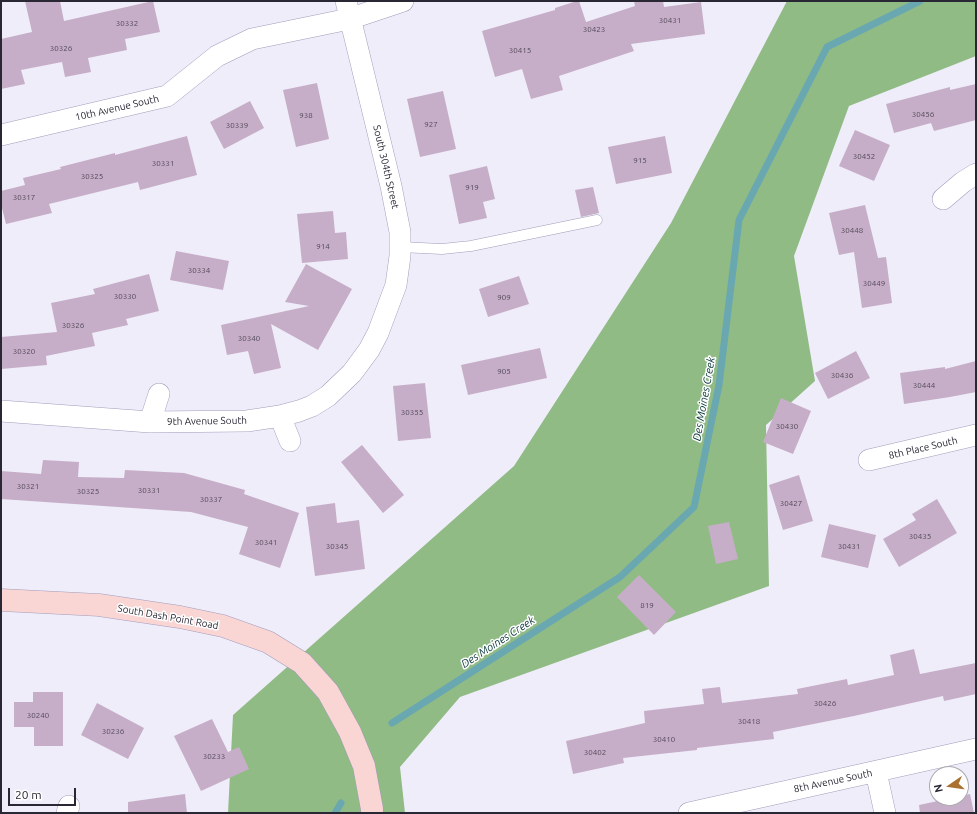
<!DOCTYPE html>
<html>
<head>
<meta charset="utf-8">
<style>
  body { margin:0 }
  #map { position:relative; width:977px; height:814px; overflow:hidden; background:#efedfa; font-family:Ubuntu,sans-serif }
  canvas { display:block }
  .frame { position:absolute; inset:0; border:2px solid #2a2734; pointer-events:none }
  .north { position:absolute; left:929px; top:766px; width:40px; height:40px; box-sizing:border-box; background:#fff; border:1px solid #aaa9ae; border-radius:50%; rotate:257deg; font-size:11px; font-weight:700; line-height:16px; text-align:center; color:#2a2734 }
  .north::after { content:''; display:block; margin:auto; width:14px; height:18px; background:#aa7030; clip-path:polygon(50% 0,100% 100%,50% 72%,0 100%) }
  .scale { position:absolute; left:8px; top:788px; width:68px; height:18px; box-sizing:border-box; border:2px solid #2a2734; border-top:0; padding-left:5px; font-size:12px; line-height:14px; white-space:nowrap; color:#2a2734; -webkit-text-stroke:3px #fff; paint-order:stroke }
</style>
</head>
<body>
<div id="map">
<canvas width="977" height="814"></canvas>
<div class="frame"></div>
<div class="north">N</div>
<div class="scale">20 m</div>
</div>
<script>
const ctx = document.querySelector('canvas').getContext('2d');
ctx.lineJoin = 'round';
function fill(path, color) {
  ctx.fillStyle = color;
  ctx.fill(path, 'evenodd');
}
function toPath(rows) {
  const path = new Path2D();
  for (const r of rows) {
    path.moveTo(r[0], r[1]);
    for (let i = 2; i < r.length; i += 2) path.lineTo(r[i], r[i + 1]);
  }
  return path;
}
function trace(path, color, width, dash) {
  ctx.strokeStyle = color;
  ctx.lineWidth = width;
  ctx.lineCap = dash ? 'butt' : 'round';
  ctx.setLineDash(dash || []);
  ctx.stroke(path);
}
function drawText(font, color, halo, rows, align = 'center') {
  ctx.font = font + ' Ubuntu,sans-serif';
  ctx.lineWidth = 3;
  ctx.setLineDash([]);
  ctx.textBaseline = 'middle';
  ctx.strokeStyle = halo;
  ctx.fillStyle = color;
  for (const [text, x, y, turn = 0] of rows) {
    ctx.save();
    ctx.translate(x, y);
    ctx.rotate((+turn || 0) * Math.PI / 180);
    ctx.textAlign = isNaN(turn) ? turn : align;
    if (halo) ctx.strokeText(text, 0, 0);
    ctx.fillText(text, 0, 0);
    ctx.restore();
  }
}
fill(toPath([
  [787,1,976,1,976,56,849,106,794,256,815,381,766,425,769,586,460,697,400,767,405,813,228,813,233,715,514,466,671,223]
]), '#91bb85');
trace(toPath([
  [392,723,620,577,694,507,719,385,739,220,827,47,920,1],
  [335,813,341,803]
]), '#6aa8b1', 7);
fill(toPath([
  [25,1,60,1,64,21,153,1,160,32,125,39,127,50,88,58,91,72,65,77,62,62,21,70,25,84,1,89,1,39,32,32],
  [577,1,579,1,586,22,635,6,634,1,663,1,664,7,701,2,705,34,631,44,634,51,559,76,563,90,531,99,522,69,495,77,482,31,555,10,555,8],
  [317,83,329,139,296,147,283,90],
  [976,84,976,120,934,131,931,123,894,133,886,104,950,87,950,90],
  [443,91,456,149,420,157,407,99],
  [250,101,264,128,224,149,210,122],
  [855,130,890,145,874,181,839,166],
  [187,136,197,175,140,190,138,182,49,204,52,213,6,224,1,204,1,191,25,185,23,178,61,169,60,167,115,153,115,155],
  [665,136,672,173,616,184,608,147],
  [487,166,495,199,483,202,487,218,459,224,449,175],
  [593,187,599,213,581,217,575,190],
  [865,205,878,258,886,257,892,303,862,308,854,252,839,255,829,213],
  [333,211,335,233,346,232,348,259,302,263,297,214],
  [176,251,229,261,223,290,170,280],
  [306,264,352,289,318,350,271,324,281,368,254,374,248,351,227,355,221,325,309,306,285,302],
  [149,274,159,311,126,319,128,325,92,333,95,346,46,356,47,365,1,369,1,337,57,332,51,303,95,294,93,289],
  [519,276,529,304,488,317,479,289],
  [540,348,547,378,468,395,461,365],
  [856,351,870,378,828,399,815,373],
  [976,361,976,392,950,397,904,404,900,373,945,367,945,369],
  [425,383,431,438,398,441,393,386],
  [781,398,811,411,793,454,763,442],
  [362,445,404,495,383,513,341,462],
  [43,460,79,462,78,477,124,478,125,470,184,473,245,490,244,494,299,513,280,568,239,554,248,527,191,512,1,499,1,471,41,474],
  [799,475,813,521,783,530,769,485],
  [937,499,957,533,899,567,883,539,916,520,912,514],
  [335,503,337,523,359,520,365,569,315,576,306,507],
  [729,522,738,559,716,564,708,526],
  [829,524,876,535,868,568,821,557],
  [639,575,676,612,654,635,617,597],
  [914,649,920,674,976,663,976,694,944,701,943,696,854,716,773,732,774,739,697,748,697,750,623,758,624,763,573,774,566,741,645,723,644,711,704,704,702,689,720,687,722,703,798,694,797,689,847,679,848,685,894,675,890,655],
  [33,692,63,692,63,746,34,746,34,727,14,727,14,702,33,702],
  [97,703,144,728,128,759,81,735],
  [212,719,228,752,239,747,249,769,201,791,174,736],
  [185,794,187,813,128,813,128,802],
  [970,794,974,813,920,813,919,805,952,798,961,798,961,796]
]), '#c7aec8');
const lane = toPath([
  [400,247,442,249,471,246,597,220]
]);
const street = toPath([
  [1,135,167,96,217,56,252,39,349,19,403,1],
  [943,199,963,182,976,174],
  [1,411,150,422,247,421,280,416,299,411,312,406,328,396,352,373,369,350,378,333,396,285,400,256,400,232,391,186,346,1],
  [280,416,290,441],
  [150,422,159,394],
  [869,460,976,435],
  [876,772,885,813],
  [67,813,69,806],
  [689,813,976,749]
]);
const secondary = toPath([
  [1,600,99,605,180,617,223,626,268,642,302,663,328,692,350,732,364,766,372,809,372,813]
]);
trace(lane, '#a29cbb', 11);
trace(street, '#a29cbb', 22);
trace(secondary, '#a29cbb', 23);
trace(lane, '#fff', 10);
trace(street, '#fff', 21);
trace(secondary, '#f9d6d4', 22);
drawText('8px', '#514959', null, [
  ["30431",670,20],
  ["30332",127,23],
  ["30423",594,29],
  ["30326",61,48],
  ["30415",520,50],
  ["30456",923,114],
  ["938",306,115],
  ["927",431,124],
  ["30339",237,125],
  ["30452",864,156],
  ["915",640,160],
  ["30331",163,163],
  ["30325",92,176],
  ["919",472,187],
  ["30317",24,197],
  ["30448",852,230],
  ["914",323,246],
  ["30334",199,270],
  ["30449",874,283],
  ["30330",125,296],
  ["909",504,297],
  ["30326",73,325],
  ["30340",249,338],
  ["30320",24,351],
  ["905",504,371],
  ["30436",842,375],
  ["30444",924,385],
  ["30355",412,412],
  ["30430",787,426],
  ["30321",28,486],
  ["30331",149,490],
  ["30325",88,491],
  ["30337",211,499],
  ["30427",791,503],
  ["30435",920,536],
  ["30341",266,542],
  ["30345",337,546],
  ["30431",849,546],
  ["819",647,605],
  ["30426",825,703],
  ["30240",38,715],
  ["30418",749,721],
  ["30236",113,731],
  ["30410",664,739],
  ["30402",595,752],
  ["30233",214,756]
]);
drawText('10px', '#2a2734', '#fff', [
  ["10th Avenue South",117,108,-13],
  ["South 304th Street",386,167,77],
  ["9th Avenue South",207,421,-1],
  ["8th Place South",923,448,-13],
  ["South Dash Point Road",168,617,10],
  ["8th Avenue South",833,781,-12]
]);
drawText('italic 11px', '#073538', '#fff', [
  ["Des Moines Creek",704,399,-80],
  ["Des Moines Creek",498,642,-33]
]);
</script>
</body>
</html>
